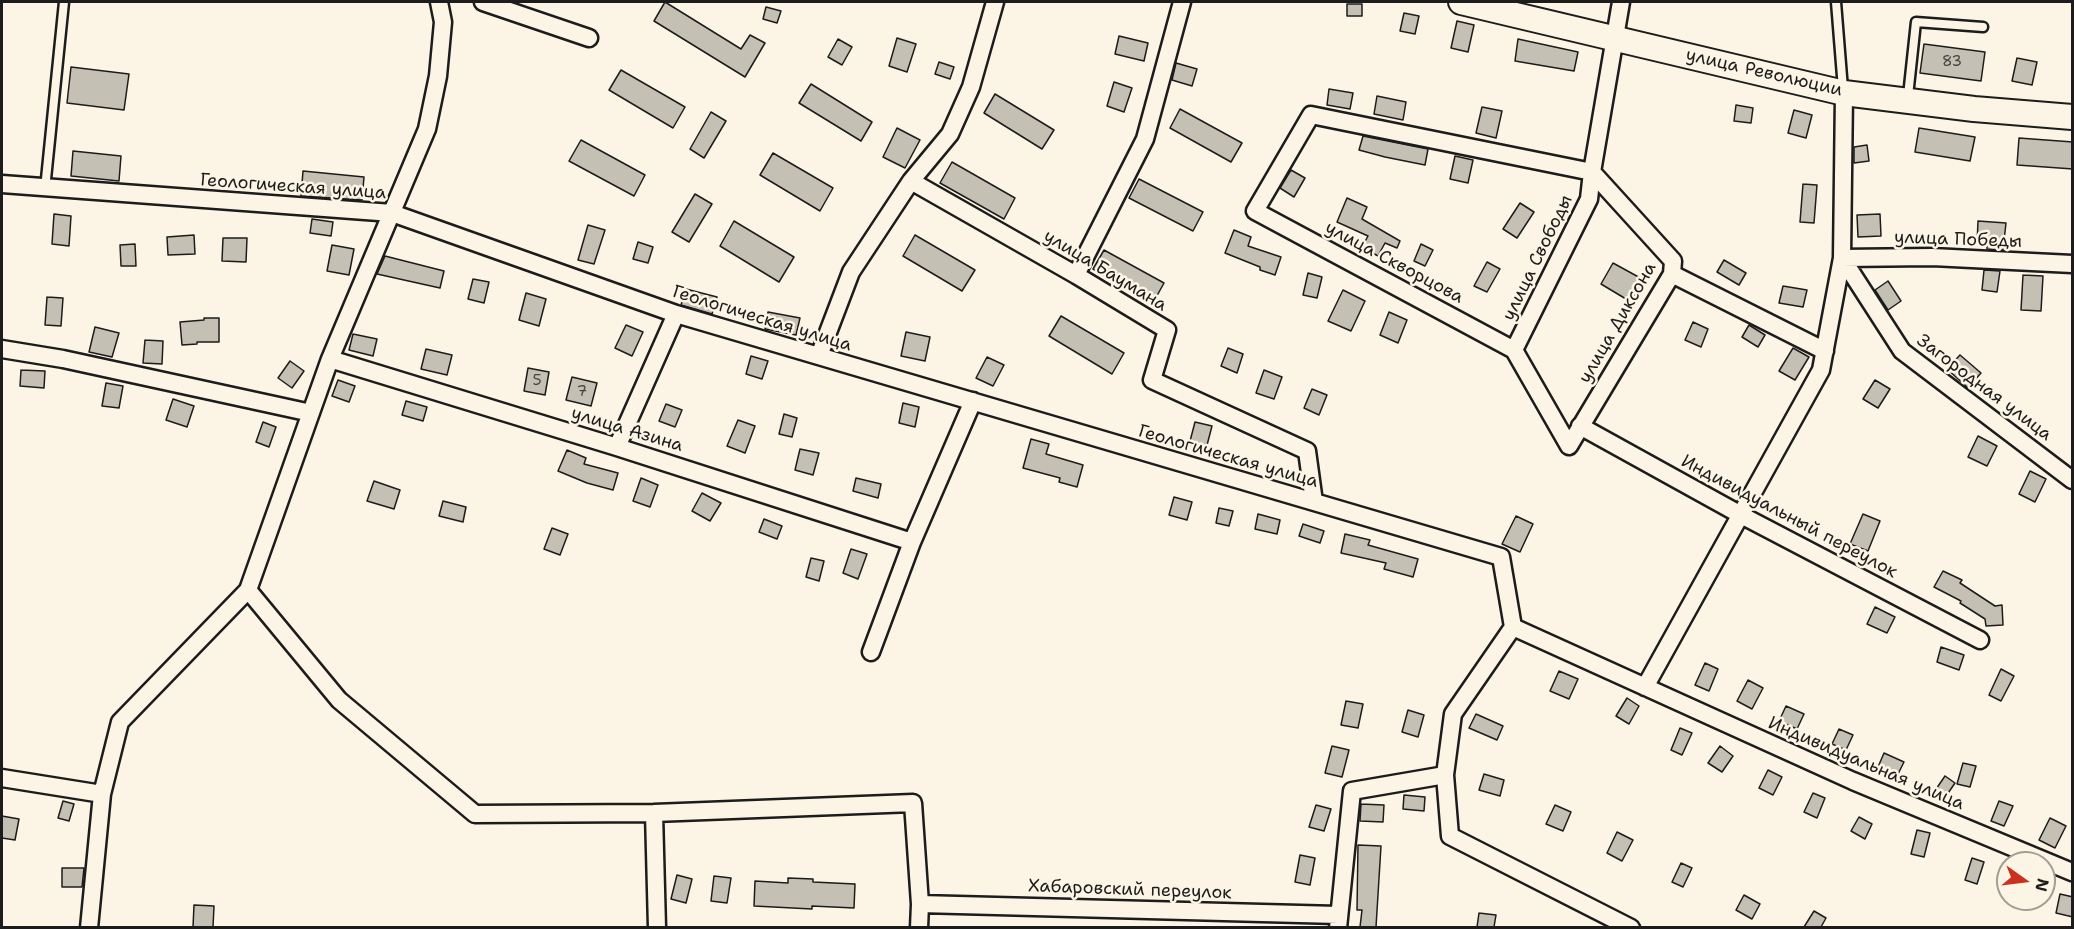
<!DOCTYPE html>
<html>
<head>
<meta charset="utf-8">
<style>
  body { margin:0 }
  #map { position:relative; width:2074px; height:929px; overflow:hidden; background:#fcf5e5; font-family:"Shantell Sans",sans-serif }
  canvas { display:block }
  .frame { position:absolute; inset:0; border:3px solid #1c1c1c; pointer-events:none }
  .north { position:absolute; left:1996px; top:851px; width:60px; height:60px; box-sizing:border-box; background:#fcf5e5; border:2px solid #a29e95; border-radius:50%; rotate:104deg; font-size:16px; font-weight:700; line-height:24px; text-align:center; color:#1c1c1c }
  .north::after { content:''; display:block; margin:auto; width:21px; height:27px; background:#c8321e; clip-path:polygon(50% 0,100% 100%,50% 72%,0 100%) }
</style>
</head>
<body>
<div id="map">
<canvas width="2074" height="929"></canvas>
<div class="frame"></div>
<div class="north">N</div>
</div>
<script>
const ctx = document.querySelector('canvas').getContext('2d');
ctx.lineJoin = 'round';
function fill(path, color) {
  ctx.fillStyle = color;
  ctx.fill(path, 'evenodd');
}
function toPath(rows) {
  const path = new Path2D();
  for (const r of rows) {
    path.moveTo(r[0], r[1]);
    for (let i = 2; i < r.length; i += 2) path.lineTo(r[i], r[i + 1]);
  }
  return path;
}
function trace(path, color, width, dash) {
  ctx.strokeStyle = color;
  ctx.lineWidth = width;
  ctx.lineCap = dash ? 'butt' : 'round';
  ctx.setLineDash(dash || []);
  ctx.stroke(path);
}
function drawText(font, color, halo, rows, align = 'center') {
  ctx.font = font + ' "Shantell Sans",sans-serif';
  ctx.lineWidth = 5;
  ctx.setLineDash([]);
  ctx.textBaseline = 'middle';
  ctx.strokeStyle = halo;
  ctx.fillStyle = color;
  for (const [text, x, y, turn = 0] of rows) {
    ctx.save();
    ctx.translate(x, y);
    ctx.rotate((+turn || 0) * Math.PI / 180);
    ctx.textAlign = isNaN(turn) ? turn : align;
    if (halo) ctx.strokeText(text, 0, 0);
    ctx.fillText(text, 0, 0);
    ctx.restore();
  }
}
const building = toPath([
  [665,2,741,49,750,35,765,43,745,77,654,21,665,2],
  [1347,4,1362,4,1362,16,1347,16,1347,4],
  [766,7,781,11,777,23,763,19,766,7],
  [1404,13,1419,16,1415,34,1400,31,1404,13],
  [1457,21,1474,25,1468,52,1451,48,1457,21],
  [1119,36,1148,43,1144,61,1115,54,1119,36],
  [897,38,916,44,907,72,889,66,897,38],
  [838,39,852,47,842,65,828,57,838,39],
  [1518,39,1578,52,1574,71,1515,61,1518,39],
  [1924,44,1985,52,1981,81,1920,73,1924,44],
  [2017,58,2037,62,2032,85,2012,81,2017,58],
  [939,62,954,67,950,79,935,74,939,62],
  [1176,63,1197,69,1192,86,1172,80,1176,63],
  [71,67,129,74,124,110,67,103,71,67],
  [621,70,685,107,673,128,609,90,621,70],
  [1114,82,1132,88,1124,112,1107,106,1114,82],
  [811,84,872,122,861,141,799,103,811,84],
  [1329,89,1353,93,1350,109,1327,105,1329,89],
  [995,94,1054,130,1042,149,984,113,995,94],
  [1377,96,1406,102,1403,120,1374,114,1377,96],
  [1736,105,1753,108,1751,123,1734,121,1736,105],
  [1482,107,1502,111,1496,138,1476,133,1482,107],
  [1180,109,1242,143,1231,162,1170,128,1180,109],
  [1794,110,1812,115,1806,138,1788,133,1794,110],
  [711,112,726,121,704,158,690,149,711,112],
  [897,128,920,140,905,168,883,157,897,128],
  [1919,128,1975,137,1970,161,1915,152,1919,128],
  [1363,136,1428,149,1425,165,1385,157,1359,150,1363,136],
  [2019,138,2073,142,2073,169,2017,165,2019,138],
  [581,140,645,175,634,196,569,161,581,140],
  [1867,145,1869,161,1854,163,1854,147,1867,145],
  [73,151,121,156,119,181,71,176,73,151],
  [773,153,833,188,820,211,760,175,773,153],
  [1455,156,1473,160,1468,183,1450,179,1455,156],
  [952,162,1015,198,1004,219,940,183,952,162],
  [1291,170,1305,178,1294,197,1280,188,1291,170],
  [303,171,364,177,362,200,301,196,303,171],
  [1139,179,1203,212,1193,231,1129,198,1139,179],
  [1803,184,1817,185,1814,223,1800,222,1803,184],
  [695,194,712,204,689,242,672,232,695,194],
  [1347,198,1367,207,1362,219,1400,241,1397,248,1385,243,1378,256,1362,247,1368,236,1337,222,1347,198],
  [1520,203,1534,212,1517,238,1503,229,1520,203],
  [54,214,71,216,69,246,52,244,54,214],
  [1880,214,1881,236,1858,237,1857,215,1880,214],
  [312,219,333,222,331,236,310,233,312,219],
  [734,221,794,257,779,282,720,246,734,221],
  [1978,221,2006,223,2003,250,1987,249,1987,244,1977,244,1978,221],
  [588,225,605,230,594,264,578,260,588,225],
  [1234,230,1251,237,1248,246,1281,257,1275,275,1260,270,1260,267,1225,253,1234,230],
  [194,235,195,254,168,255,167,237,194,235],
  [915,235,975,270,962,291,903,256,915,235],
  [223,238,247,238,246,262,222,261,223,238],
  [638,242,653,247,648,263,633,259,638,242],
  [135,244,136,266,121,266,120,245,135,244],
  [1421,244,1433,250,1425,266,1414,261,1421,244],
  [332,245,354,249,349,275,327,271,332,245],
  [1104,250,1164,283,1153,303,1093,269,1104,250],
  [385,256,444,271,440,288,377,274,385,256],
  [1724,260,1746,273,1739,285,1717,272,1724,260],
  [1487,262,1500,269,1487,292,1474,286,1487,262],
  [1613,263,1644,280,1631,302,1601,284,1613,263],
  [1984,270,2000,271,1997,292,1982,290,1984,270],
  [1308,273,1322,277,1317,298,1303,295,1308,273],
  [2023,275,2043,276,2041,311,2021,310,2023,275],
  [473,279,489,282,484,303,468,299,473,279],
  [1888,281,1901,301,1888,310,1875,290,1888,281],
  [1783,286,1807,290,1803,307,1779,303,1783,286],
  [686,289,717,297,712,314,681,305,686,289],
  [1343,290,1365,301,1351,331,1328,321,1343,290],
  [526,293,546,299,539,326,519,320,526,293],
  [47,297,63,298,61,326,45,325,47,297],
  [768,312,800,318,796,335,765,329,768,312],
  [1389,312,1407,320,1398,343,1380,335,1389,312],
  [1061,316,1124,353,1112,374,1049,336,1061,316],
  [204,318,219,318,219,342,197,342,197,344,182,345,180,322,204,320,204,318],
  [1693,322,1708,329,1701,347,1685,340,1693,322],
  [626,325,643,332,632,356,615,348,626,325],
  [1749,325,1765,335,1758,347,1742,337,1749,325],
  [95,327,119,333,112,357,89,352,95,327],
  [906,332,930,337,925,361,901,356,906,332],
  [353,334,377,339,373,356,349,350,353,334],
  [145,340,163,341,162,364,143,363,145,340],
  [1228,348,1243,354,1237,373,1221,366,1228,348],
  [1793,348,1809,357,1795,380,1779,371,1793,348],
  [426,349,452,355,447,375,421,369,426,349],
  [1960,355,1981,373,1968,388,1947,369,1960,355],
  [751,356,768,361,762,379,746,374,751,356],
  [987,357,1004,365,993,386,976,378,987,357],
  [290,361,304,371,292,388,278,378,290,361],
  [528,368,549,372,545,395,524,391,528,368],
  [21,370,45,371,44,388,20,386,21,370],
  [1264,370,1282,377,1274,399,1256,393,1264,370],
  [572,377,597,383,591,406,566,400,572,377],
  [338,380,355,386,349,402,332,396,338,380],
  [1875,380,1890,389,1878,408,1863,399,1875,380],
  [106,383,123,386,119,408,102,406,106,383],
  [1312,389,1327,395,1319,415,1304,408,1312,389],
  [173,399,194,406,187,427,166,420,173,399],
  [406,401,427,407,423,421,402,415,406,401],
  [903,403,919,407,915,427,899,423,903,403],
  [666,404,682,410,675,427,659,421,666,404],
  [784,414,797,418,792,437,779,434,784,414],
  [738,420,755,426,745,453,727,446,738,420],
  [263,422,276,427,269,447,256,442,263,422],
  [1195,422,1212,426,1206,449,1189,445,1195,422],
  [1978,436,1997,446,1987,466,1968,457,1978,436],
  [1031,439,1049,444,1046,454,1083,465,1077,487,1059,482,1060,478,1023,468,1031,439],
  [800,449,819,453,813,475,795,470,800,449],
  [567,450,586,458,584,464,618,473,613,490,587,483,558,471,567,450],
  [2030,471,2046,479,2035,502,2019,494,2030,471],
  [641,478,658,485,650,507,633,501,641,478],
  [856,478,881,484,878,498,853,491,856,478],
  [374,481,400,490,394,509,367,501,374,481],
  [702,493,721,503,710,521,692,511,702,493],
  [1174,497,1192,502,1187,520,1169,515,1174,497],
  [443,501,466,507,463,522,439,516,443,501],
  [1219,508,1233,511,1229,526,1216,523,1219,508],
  [1258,514,1280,520,1277,534,1255,529,1258,514],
  [1863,514,1880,521,1868,551,1850,544,1863,514],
  [1516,516,1533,524,1520,552,1502,544,1516,516],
  [764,519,782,526,777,539,759,532,764,519],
  [1303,524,1324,531,1320,543,1299,536,1303,524],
  [552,528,568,534,560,555,544,549,552,528],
  [1345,534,1370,540,1368,545,1418,559,1413,577,1384,569,1386,563,1341,553,1345,534],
  [851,549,867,554,858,579,843,573,851,549],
  [811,558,824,561,819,581,806,577,811,558],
  [1943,571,1962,580,1960,583,1995,606,2002,605,2003,625,1986,626,1985,619,1960,603,1961,601,1934,587,1943,571],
  [1875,607,1895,617,1887,633,1867,624,1875,607],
  [1941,647,1964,655,1959,670,1937,662,1941,647],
  [1705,663,1718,669,1709,691,1695,685,1705,663],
  [2001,669,2014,676,2001,701,1989,695,2001,669],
  [1559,671,1578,679,1569,699,1550,691,1559,671],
  [1748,680,1763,688,1752,709,1737,701,1748,680],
  [1627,698,1639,706,1629,724,1616,716,1627,698],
  [1346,701,1363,704,1358,728,1341,725,1346,701],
  [1786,706,1804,714,1797,729,1779,721,1786,706],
  [1408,710,1424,715,1418,737,1402,732,1408,710],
  [1476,714,1503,726,1497,740,1469,728,1476,714],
  [1680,728,1692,733,1682,755,1671,750,1680,728],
  [1839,729,1853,735,1846,750,1832,744,1839,729],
  [1332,746,1349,750,1342,777,1325,773,1332,746],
  [1720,746,1733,756,1722,772,1708,763,1720,746],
  [1884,753,1904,762,1897,776,1878,767,1884,753],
  [1963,763,1976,766,1970,787,1957,784,1963,763],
  [1768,770,1782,777,1773,795,1759,788,1768,770],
  [1484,774,1504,780,1500,796,1479,790,1484,774],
  [1945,776,1955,783,1942,802,1932,795,1945,776],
  [1813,793,1825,798,1817,818,1804,812,1813,793],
  [1404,795,1425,797,1424,811,1403,809,1404,795],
  [63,801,74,804,69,821,58,818,63,801],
  [1999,801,2013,806,2004,826,1991,821,1999,801],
  [1361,804,1384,805,1383,822,1360,821,1361,804],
  [1316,805,1331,809,1324,831,1309,827,1316,805],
  [1555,805,1571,812,1563,831,1546,824,1555,805],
  [2,816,19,819,15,840,2,838,2,816],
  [1859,817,1872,824,1865,839,1851,831,1859,817],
  [2050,818,2066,826,2055,848,2039,840,2050,818],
  [1917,830,1930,833,1924,857,1911,854,1917,830],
  [1617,832,1633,840,1622,861,1607,853,1617,832],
  [1358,845,1381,846,1376,927,1360,927,1362,910,1357,910,1358,845],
  [1300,855,1315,858,1310,885,1295,882,1300,855],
  [1972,858,1984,862,1977,884,1965,880,1972,858],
  [1681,863,1692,868,1683,887,1672,882,1681,863],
  [62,868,84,868,82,887,62,887,62,868],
  [677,875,692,879,686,903,671,899,677,875],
  [714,876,731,878,727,903,711,901,714,876],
  [788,878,813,879,813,882,855,884,854,908,812,906,812,909,754,906,755,881,788,883,788,878],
  [2060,894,2073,897,2073,917,2056,913,2060,894],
  [1744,895,1760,904,1752,919,1736,910,1744,895],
  [194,905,214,906,213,927,193,927,194,905],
  [1814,911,1826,918,1821,927,1804,927,1814,911],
  [1479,913,1496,915,1494,927,1477,927,1479,913]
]);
fill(building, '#c4c0b3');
trace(building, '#1c1c1c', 1.5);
const lane = toPath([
  [1836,2,1843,89],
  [1908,96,1916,22,1983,27],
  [45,189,64,2]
]);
const street = toPath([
  [483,2,589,38],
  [911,181,1076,275,1167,330,1152,380,1307,451,1314,502],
  [2,184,392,213,676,314,1501,557,1513,627,1853,781,2072,872],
  [1842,258,1902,351,2072,480],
  [1842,258,1932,257,2072,264],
  [1672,274,1825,351],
  [1076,275,1145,139,1182,2],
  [2,349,63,359,311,413],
  [1514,350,1255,211,1311,115,1592,172,1673,261,1672,274,1569,446,1514,350,1589,199,1592,172,1621,2],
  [819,356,851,272,911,181,950,134,971,87,995,2],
  [330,359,617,447,912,542],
  [1580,426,1741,515,1980,640],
  [617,447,676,314],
  [248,590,339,700,475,814,654,813],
  [871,652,912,542,973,401],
  [1645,687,1821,370,1842,258,1844,93],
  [1445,775,1453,714,1513,627],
  [2,778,102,794],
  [920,904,1338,915],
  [89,928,102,794,120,722,248,590,330,359,427,129,438,76,443,22,439,2],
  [657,928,654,813,913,803,920,904,919,928],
  [1338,928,1352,791,1445,775,1450,836,1631,928]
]);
const secondary = toPath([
  [1461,2,1844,93,1974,109,2072,117]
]);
trace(lane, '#1c1c1c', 13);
trace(street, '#1c1c1c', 21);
trace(secondary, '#1c1c1c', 28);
trace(lane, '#fcf5e5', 8);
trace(street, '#fcf5e5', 16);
trace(secondary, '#fcf5e5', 24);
drawText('15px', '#464542', null, [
  ["83",1952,62],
  ["5",537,381],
  ["7",582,392]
]);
drawText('18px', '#1c1c1c', '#fcf5e5', [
  ["улица Революции",1764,73,13],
  ["Геологическая улица",293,187,4],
  ["улица Победы",1958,240,2],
  ["улица Свободы",1538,258,-64],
  ["улица Скворцова",1394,263,28],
  ["улица Баумана",1105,271,31],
  ["Геологическая улица",762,319,17],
  ["улица Диксона",1618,323,-60],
  ["Загородная улица",1984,388,37],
  ["улица Азина",627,430,17],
  ["Геологическая улица",1228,457,16],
  ["Индивидуальный переулок",1789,517,28],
  ["Индивидуальная улица",1866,764,23],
  ["Хабаровский переулок",1130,890,2]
]);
</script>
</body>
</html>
